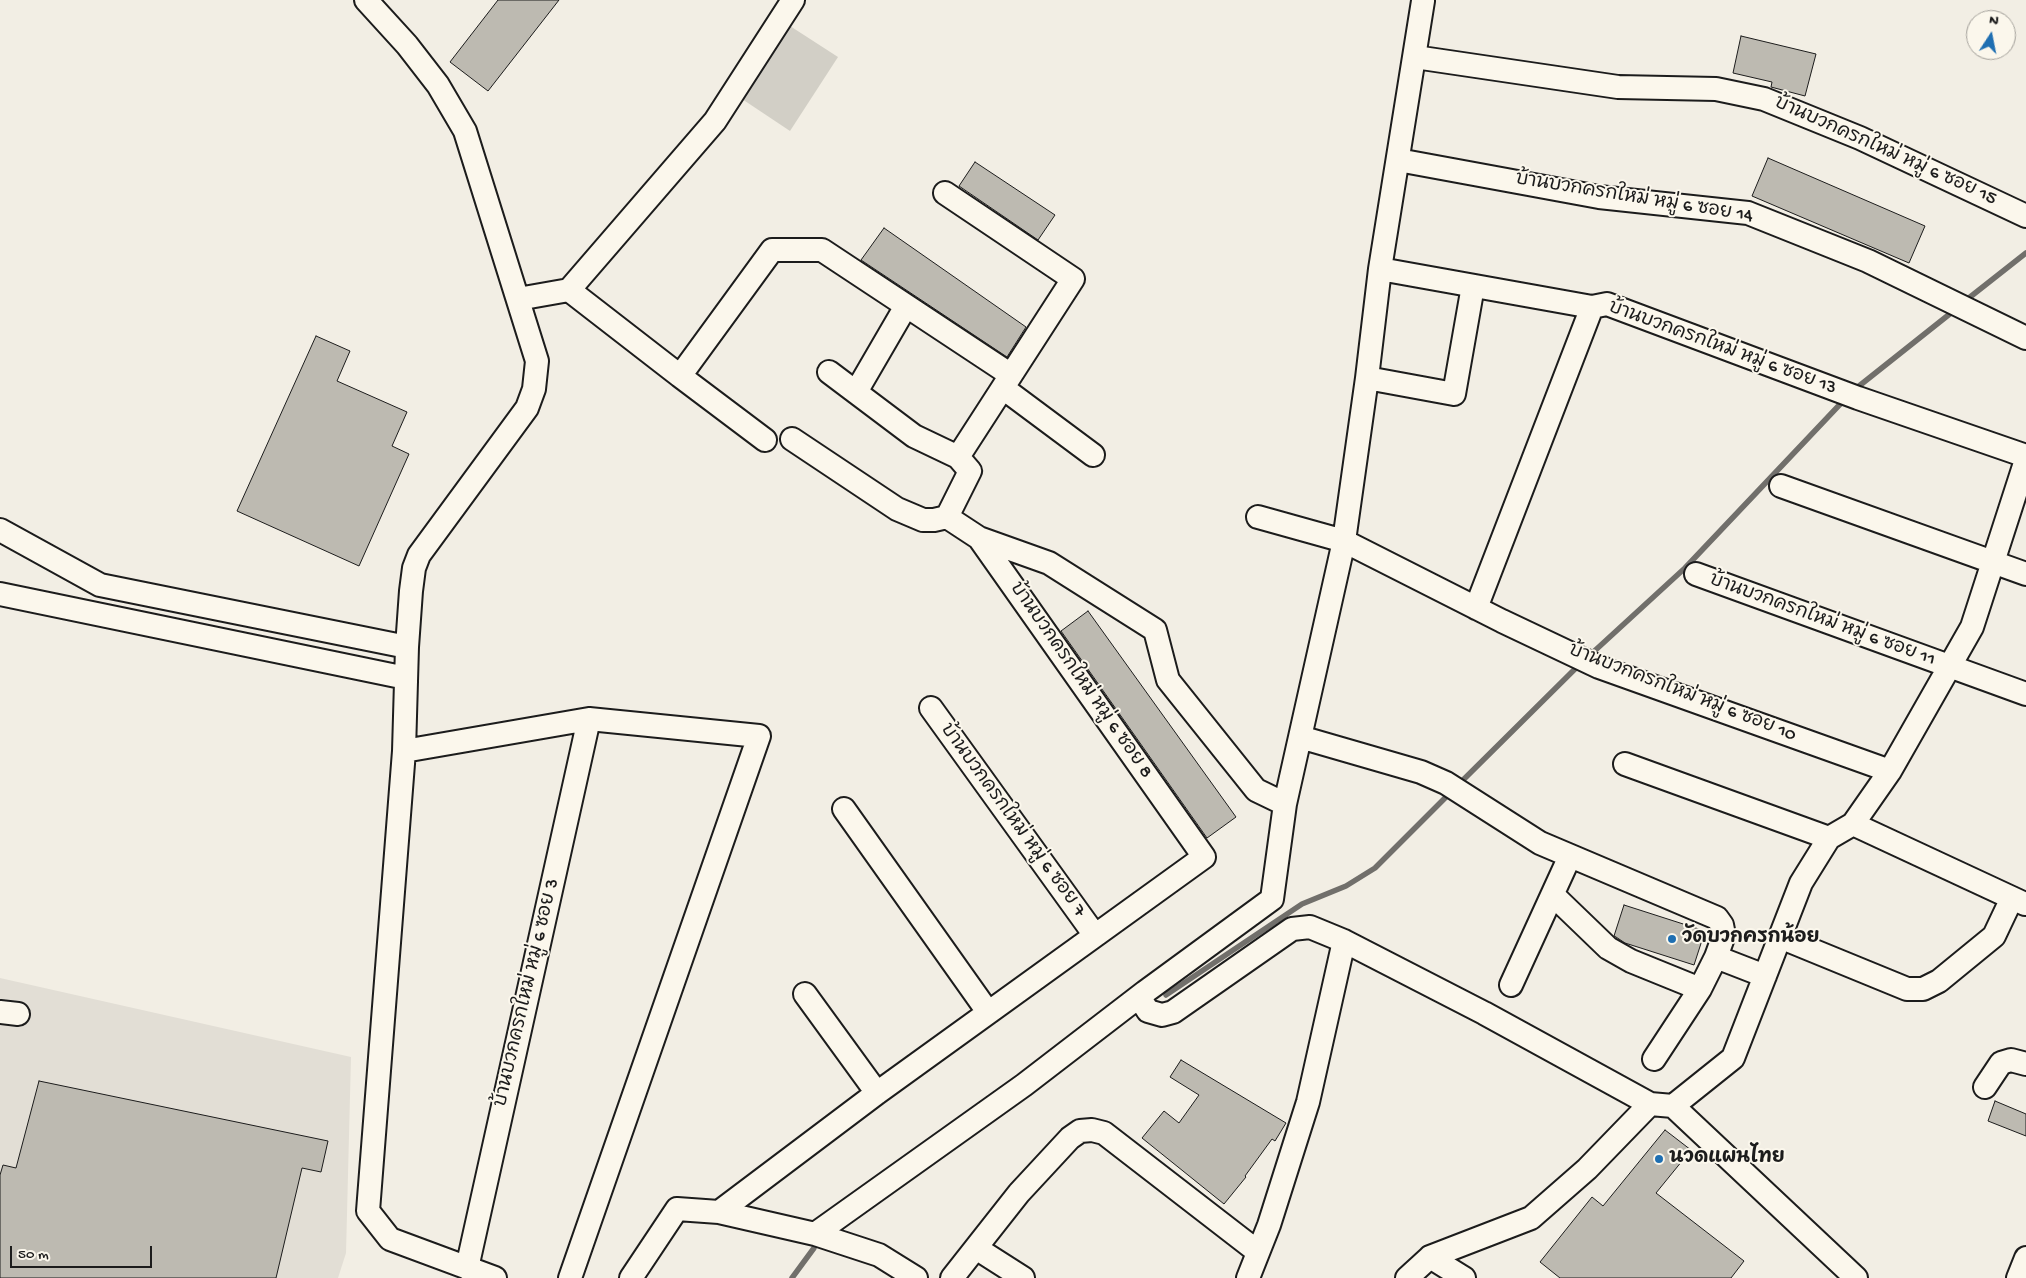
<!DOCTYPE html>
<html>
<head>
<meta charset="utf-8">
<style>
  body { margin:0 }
  #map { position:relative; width:2026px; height:1278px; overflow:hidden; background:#f2eee4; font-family:"Gochi Hand",sans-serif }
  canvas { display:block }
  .north { position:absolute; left:1966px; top:10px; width:50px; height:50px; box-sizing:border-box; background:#fbf7ec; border:1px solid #a29f99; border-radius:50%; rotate:11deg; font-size:14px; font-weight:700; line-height:20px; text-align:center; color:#1c1c1c }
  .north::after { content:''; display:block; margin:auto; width:18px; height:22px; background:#1f6fb2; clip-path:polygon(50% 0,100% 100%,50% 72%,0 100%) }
  .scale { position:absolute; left:10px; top:1246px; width:142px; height:22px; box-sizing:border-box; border:2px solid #1c1c1c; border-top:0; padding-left:6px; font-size:15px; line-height:18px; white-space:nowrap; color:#1c1c1c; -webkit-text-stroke:4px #fbf7ec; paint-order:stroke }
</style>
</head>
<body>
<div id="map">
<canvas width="2026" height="1278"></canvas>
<div class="north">N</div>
<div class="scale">50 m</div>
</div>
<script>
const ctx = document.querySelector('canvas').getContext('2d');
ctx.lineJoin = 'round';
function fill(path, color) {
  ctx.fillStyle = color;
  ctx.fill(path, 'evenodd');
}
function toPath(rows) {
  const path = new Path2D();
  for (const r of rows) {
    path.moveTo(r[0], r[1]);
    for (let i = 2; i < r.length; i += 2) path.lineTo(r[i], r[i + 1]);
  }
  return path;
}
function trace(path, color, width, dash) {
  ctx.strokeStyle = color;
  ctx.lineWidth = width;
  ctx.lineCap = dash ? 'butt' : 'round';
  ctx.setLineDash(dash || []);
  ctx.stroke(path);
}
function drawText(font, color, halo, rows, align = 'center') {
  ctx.font = font + ' "Gochi Hand","Playpen Sans Thai",sans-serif';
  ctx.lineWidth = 4;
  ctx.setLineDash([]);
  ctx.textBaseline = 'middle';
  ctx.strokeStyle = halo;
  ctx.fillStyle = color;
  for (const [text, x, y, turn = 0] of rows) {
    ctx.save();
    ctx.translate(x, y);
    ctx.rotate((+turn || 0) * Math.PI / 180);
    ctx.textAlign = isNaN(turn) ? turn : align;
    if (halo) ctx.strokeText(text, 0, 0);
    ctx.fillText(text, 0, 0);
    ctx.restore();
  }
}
fill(toPath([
  [0,978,351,1057,346,1253,338,1278,0,1278]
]), '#e2ded5');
fill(toPath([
  [790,26,838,57,790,131,742,99]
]), '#d2cfc6');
trace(toPath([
  [1965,301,2026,253],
  [1854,390,1956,309],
  [1589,656,1685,568,1845,399],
  [1457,786,1580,664],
  [1166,995,1302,904,1346,886,1375,868,1451,792],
  [792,1278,814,1248]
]), '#716f6b', 5.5);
const building = toPath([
  [498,0,559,0,488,91,450,62,498,0],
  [1741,36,1816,54,1805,96,1771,87,1772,82,1733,73,1741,36],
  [1768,158,1925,226,1909,263,1752,196,1768,158],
  [975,162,1055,215,1038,240,959,186,975,162],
  [884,228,1026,327,1007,357,861,260,884,228],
  [316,336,350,351,337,381,407,412,392,446,409,454,359,566,237,511,316,336],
  [1088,611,1236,817,1207,838,1061,631,1088,611],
  [1624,905,1705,931,1694,965,1625,943,1616,937,1614,936,1624,905],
  [1181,1060,1286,1123,1275,1141,1272,1139,1245,1176,1246,1177,1224,1204,1142,1138,1164,1111,1179,1123,1199,1095,1170,1077,1181,1060],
  [39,1081,328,1141,321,1172,302,1168,276,1278,0,1278,0,1175,3,1165,16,1168,39,1081],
  [1995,1101,2026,1114,2026,1136,1988,1121,1995,1101],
  [1665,1130,1691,1150,1656,1193,1744,1261,1731,1278,1560,1278,1540,1262,1592,1197,1603,1206,1665,1130]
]);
fill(building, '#bdbab1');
trace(building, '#1c1c1c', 1);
const minor = toPath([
  [366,0,407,45,438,85,465,131,537,361,534,389,527,408,419,555,414,568,411,591,407,647,404,751,368,1211,390,1239,495,1278],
  [1415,57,1618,87,1716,89,1764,99,1860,138,2026,216],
  [1398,160,1599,197,1748,213,1868,261,2026,338],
  [1380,269,1592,307,1607,304,1858,398,2026,456],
  [569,290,715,121,793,0],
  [518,299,569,290,680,376,772,250,822,250,1011,375],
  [829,372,914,436,958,457],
  [680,376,765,440],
  [1367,378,1454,394,1473,286],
  [1003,388,1093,455],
  [856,392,906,306],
  [792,439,897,509,923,520,934,520,947,517,970,471,958,457,1073,279,945,193],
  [1781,486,2026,574],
  [1258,517,1344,541,1502,621,1599,667,1890,771],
  [0,530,100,585,407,647],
  [979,538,1049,563,1155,630,1168,680,1256,790,1285,804],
  [1696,574,2026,694],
  [0,594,406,678],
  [1476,608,1592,307],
  [931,708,1094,934],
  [1300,737,1421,772,1446,783,1540,843,1717,918,1722,925,1724,935,1716,957,1700,989,1654,1059],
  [404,751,589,719,759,736,570,1278],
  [1625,764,1829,838],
  [844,809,988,1012],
  [1853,824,2025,904],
  [1553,895,1608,948,1631,961,1700,989],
  [1780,937,1907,989,1923,989,1939,981,1994,936,2012,898],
  [1716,957,1765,976],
  [1511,985,1570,856],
  [805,994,877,1093],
  [1139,997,1148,1011,1162,1015,1173,1012,1292,929,1310,927,1344,941,1484,1013,1650,1104,1673,1106,1733,1058,1801,883,1829,838,1853,824,1890,771,1972,627,2026,460],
  [0,1012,18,1014],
  [1985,1087,2001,1063,2011,1060,2026,1064],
  [1673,1106,1856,1278],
  [719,1212,877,1093,1204,857,979,538,947,517],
  [815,1234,1024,1085,1145,992,1272,899,1285,804,1344,541,1367,378,1380,269,1423,1],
  [976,1248,1023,1278],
  [1430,1257,1464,1278],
  [467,1268,589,719],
  [631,1278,677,1209,719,1212,815,1234,879,1255,916,1278],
  [952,1278,1019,1193,1070,1138,1080,1131,1092,1130,1104,1133,1258,1252],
  [1248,1278,1269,1225,1308,1102,1344,941],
  [1407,1278,1430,1257,1531,1218,1587,1169,1650,1104],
  [2018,1278,2026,1258]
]);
trace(minor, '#1c1c1c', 26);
trace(minor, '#fbf7ec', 22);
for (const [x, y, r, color] of [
  [1672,939,5,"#1f6fb2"],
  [1659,1159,5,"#1f6fb2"]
]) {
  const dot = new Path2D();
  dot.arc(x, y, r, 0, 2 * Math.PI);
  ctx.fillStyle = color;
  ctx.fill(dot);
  trace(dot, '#fbf7ec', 2);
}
drawText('19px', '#1c1c1c', '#fbf7ec', [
  ["บ้านบวกครกใหม่ หมู่ 6 ซอย 15",1885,152,24],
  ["บ้านบวกครกใหม่ หมู่ 6 ซอย 14",1634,199,9],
  ["บ้านบวกครกใหม่ หมู่ 6 ซอย 13",1722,349,20],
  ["บ้านบวกครกใหม่ หมู่ 6 ซอย 11",1822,621,20],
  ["บ้านบวกครกใหม่ หมู่ 6 ซอย 8",1080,681,55],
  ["บ้านบวกครกใหม่ หมู่ 6 ซอย 10",1682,694,21],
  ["บ้านบวกครกใหม่ หมู่ 6 ซอย 7",1012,821,54],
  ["บ้านบวกครกใหม่ หมู่ 6 ซอย 3",528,993,-77]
]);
drawText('bold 19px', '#1c1c1c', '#fbf7ec', [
  ["วัดบวกครกน้อย",1682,939],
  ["นวดแผนไทย",1669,1159]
], 'left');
</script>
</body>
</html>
